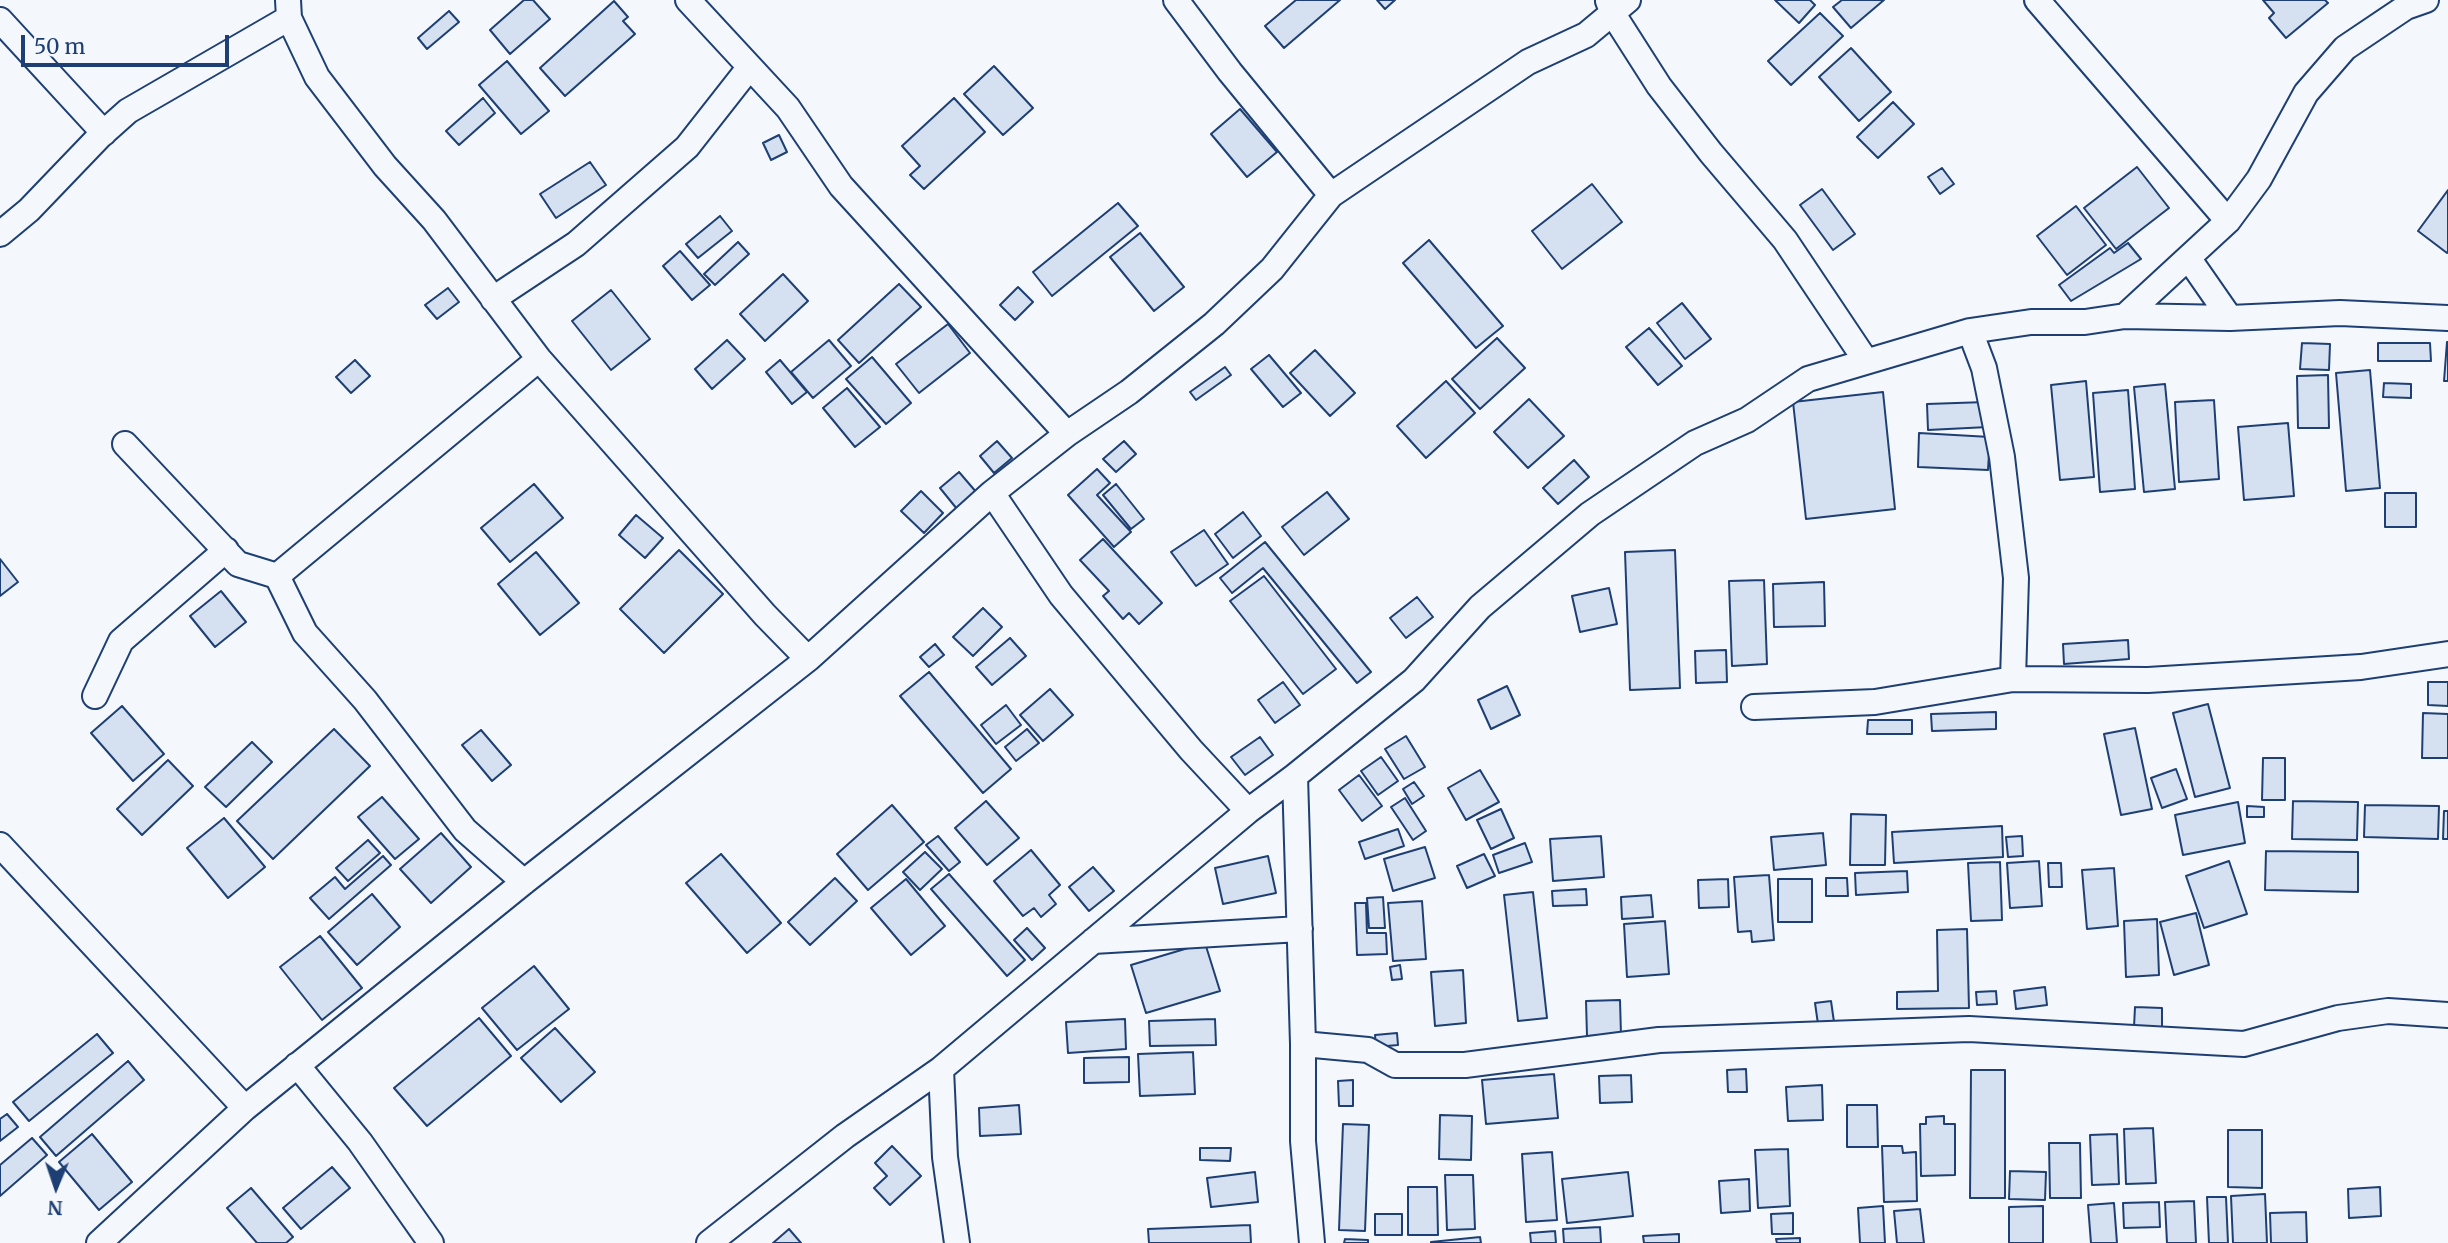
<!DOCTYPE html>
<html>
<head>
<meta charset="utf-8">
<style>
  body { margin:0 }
  #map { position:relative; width:2448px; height:1243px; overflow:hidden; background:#f4f7fb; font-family:Merriweather,serif }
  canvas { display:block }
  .north { position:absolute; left:21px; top:1152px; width:70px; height:70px; -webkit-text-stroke:5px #f4f7fb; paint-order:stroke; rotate:182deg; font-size:19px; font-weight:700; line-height:28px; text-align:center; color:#1d3f73 }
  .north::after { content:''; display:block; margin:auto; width:24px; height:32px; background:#1d3f73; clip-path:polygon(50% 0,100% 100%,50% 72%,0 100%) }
  .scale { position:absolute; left:21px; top:35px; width:208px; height:32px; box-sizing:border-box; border:4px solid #1d3f73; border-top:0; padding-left:9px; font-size:21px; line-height:24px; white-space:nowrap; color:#1d3f73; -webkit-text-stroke:5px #f4f7fb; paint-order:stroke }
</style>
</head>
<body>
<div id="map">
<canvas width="2448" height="1243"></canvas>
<div class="north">N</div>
<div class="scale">50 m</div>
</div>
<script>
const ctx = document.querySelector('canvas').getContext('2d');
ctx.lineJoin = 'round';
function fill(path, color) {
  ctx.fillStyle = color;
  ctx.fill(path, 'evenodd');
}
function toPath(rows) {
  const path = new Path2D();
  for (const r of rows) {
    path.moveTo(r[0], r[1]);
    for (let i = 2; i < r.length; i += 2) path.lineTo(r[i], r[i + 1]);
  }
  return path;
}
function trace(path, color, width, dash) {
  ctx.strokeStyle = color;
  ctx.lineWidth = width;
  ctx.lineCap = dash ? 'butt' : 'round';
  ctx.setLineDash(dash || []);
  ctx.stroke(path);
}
const building = toPath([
  [524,0,533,0,550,19,510,54,490,30,524,0],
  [1296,0,1340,0,1284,48,1265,26,1296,0],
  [1377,0,1395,0,1385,9,1377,0],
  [1775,0,1810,0,1815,5,1799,23,1775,0],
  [1842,0,1884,0,1851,28,1833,7,1842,0],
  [2263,0,2325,0,2328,3,2286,38,2269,18,2274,13,2263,0],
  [614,1,628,17,623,21,635,34,565,96,540,68,614,1],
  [449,11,459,22,427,49,418,38,449,11],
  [1820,13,1843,36,1791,85,1768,61,1820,13],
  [1851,48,1891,92,1859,121,1819,77,1851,48],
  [507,61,549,111,521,134,479,85,507,61],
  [994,66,1033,108,1003,135,964,94,994,66],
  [483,98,495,113,459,145,446,131,483,98],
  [954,98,985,132,924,189,910,175,920,166,902,146,954,98],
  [1893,102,1914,124,1878,158,1857,137,1893,102],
  [1240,109,1277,152,1247,177,1211,134,1240,109],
  [779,135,787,152,771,160,763,143,779,135],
  [590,162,606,185,556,218,540,194,590,162],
  [2137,167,2169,208,2116,249,2084,208,2137,167],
  [1942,168,1954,184,1940,194,1928,177,1942,168],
  [1592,184,1622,222,1562,269,1532,231,1592,184],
  [1822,189,1855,234,1833,250,1800,205,1822,189],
  [2448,190,2448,251,2447,253,2418,231,2448,190],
  [1118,203,1138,226,1052,296,1033,272,1118,203],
  [2076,206,2106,245,2067,275,2037,236,2076,206],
  [720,216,732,231,698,258,686,244,720,216],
  [1140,233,1184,287,1154,311,1110,257,1140,233],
  [1429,240,1503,326,1476,348,1403,263,1429,240],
  [738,242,749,254,715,285,704,274,738,242],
  [2128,243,2141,259,2071,301,2059,285,2110,248,2114,253,2128,243],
  [680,251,710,285,692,300,663,266,680,251],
  [783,274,808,301,765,341,740,314,783,274],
  [899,284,921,307,859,363,838,340,899,284],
  [1018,287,1033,302,1015,320,1000,305,1018,287],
  [448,288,459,302,437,319,425,305,448,288],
  [611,290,650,339,611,370,572,321,611,290],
  [1682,303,1711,339,1685,359,1657,323,1682,303],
  [948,324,970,353,919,393,896,364,948,324],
  [1649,328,1682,366,1658,385,1626,347,1649,328],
  [1497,338,1525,368,1480,409,1452,379,1497,338],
  [727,340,745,359,712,389,695,369,727,340],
  [829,340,851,366,813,398,791,372,829,340],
  [2447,342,2448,342,2448,381,2444,381,2447,342],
  [2302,343,2330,344,2329,370,2300,369,2302,343],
  [2378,343,2430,343,2431,361,2378,361,2378,343],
  [1315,350,1355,393,1330,416,1290,373,1315,350],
  [1269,355,1301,393,1283,407,1251,369,1269,355],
  [872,357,911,403,886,424,846,379,872,357],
  [355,360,370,376,351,393,336,377,355,360],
  [780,360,807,392,792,404,766,372,780,360],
  [1225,367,1231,375,1196,400,1190,392,1225,367],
  [2370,370,2380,488,2346,491,2336,373,2370,370],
  [2328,375,2329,428,2298,428,2297,376,2328,375],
  [1446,381,1475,413,1426,458,1397,426,1446,381],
  [2086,381,2094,477,2060,480,2051,385,2086,381],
  [2384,383,2411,384,2411,398,2383,397,2384,383],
  [2165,384,2175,489,2144,492,2134,387,2165,384],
  [847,388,880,427,855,447,823,408,847,388],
  [2128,390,2135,489,2100,492,2093,393,2128,390],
  [1883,392,1895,509,1806,519,1793,402,1883,392],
  [1529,399,1564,436,1528,468,1494,432,1529,399],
  [2214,400,2219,479,2179,482,2175,402,2214,400],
  [1986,402,1988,427,1928,430,1927,404,1986,402],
  [2288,423,2294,496,2244,500,2238,427,2288,423],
  [1919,433,1990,437,1988,470,1918,467,1919,433],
  [997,441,1012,458,994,473,980,456,997,441],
  [1124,441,1136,454,1116,472,1103,459,1124,441],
  [1574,460,1589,477,1558,504,1543,488,1574,460],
  [1097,469,1110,483,1097,495,1131,532,1114,547,1068,495,1097,469],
  [959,472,977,493,957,509,940,488,959,472],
  [534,484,563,518,510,562,481,528,534,484],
  [1116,484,1144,519,1131,529,1103,495,1116,484],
  [921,491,943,513,924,533,901,511,921,491],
  [1327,492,1349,519,1304,555,1282,527,1327,492],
  [2385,493,2416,493,2416,527,2385,527,2385,493],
  [1243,512,1261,536,1233,558,1215,534,1243,512],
  [636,515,663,538,645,558,619,535,636,515],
  [1204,530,1228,564,1196,586,1171,552,1204,530],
  [1103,539,1162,603,1139,624,1129,613,1123,619,1103,596,1109,591,1080,560,1103,539],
  [1265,542,1371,672,1357,683,1263,568,1232,593,1220,578,1265,542],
  [679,550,723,594,664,653,620,609,679,550],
  [1675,550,1680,688,1630,690,1625,552,1675,550],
  [536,552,579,603,540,635,498,584,536,552],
  [0,559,18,582,0,596,0,559],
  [1264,576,1336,669,1303,694,1230,601,1264,576],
  [1764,580,1767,664,1732,666,1729,581,1764,580],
  [1824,582,1825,626,1774,627,1773,584,1824,582],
  [1609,588,1617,624,1580,632,1572,596,1609,588],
  [221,591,246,622,215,647,190,616,221,591],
  [1417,597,1433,617,1406,638,1390,618,1417,597],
  [983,608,1002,627,973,656,953,637,983,608],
  [1010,638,1026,656,992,685,976,667,1010,638],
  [2128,640,2129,659,2064,664,2063,644,2128,640],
  [935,644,944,655,929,667,920,657,935,644],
  [1726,650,1727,682,1696,683,1695,651,1726,650],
  [929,672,1011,769,983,793,900,696,929,672],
  [1283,682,1300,705,1275,723,1258,700,1283,682],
  [2428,682,2448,682,2448,706,2428,705,2428,682],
  [1507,686,1520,715,1491,729,1478,700,1507,686],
  [1050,689,1073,715,1043,741,1020,715,1050,689],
  [2208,704,2230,788,2195,797,2173,713,2208,704],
  [1006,705,1021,725,996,744,981,725,1006,705],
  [122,706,164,754,133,781,91,733,122,706],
  [1996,712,1996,729,1932,731,1931,714,1996,712],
  [2423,713,2448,714,2448,758,2422,758,2423,713],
  [1868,720,1912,720,1912,734,1867,734,1868,720],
  [2135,728,2152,809,2121,815,2104,734,2135,728],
  [334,729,370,766,273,859,237,821,334,729],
  [1027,729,1039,743,1016,761,1005,747,1027,729],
  [481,730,511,765,492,781,462,745,481,730],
  [1406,736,1425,767,1404,779,1385,749,1406,736],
  [1260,737,1273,755,1245,775,1231,757,1260,737],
  [252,742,272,762,226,807,205,787,252,742],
  [1381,757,1398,781,1378,795,1361,771,1381,757],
  [2263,758,2285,758,2285,800,2262,800,2263,758],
  [168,760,193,786,142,835,117,809,168,760],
  [2176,769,2187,799,2162,808,2151,778,2176,769],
  [1480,770,1499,802,1466,820,1448,788,1480,770],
  [1359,775,1382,806,1362,821,1339,790,1359,775],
  [1414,782,1424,796,1412,804,1403,789,1414,782],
  [382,797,419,839,395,859,358,817,382,797],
  [1405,798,1426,831,1413,840,1391,807,1405,798],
  [986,801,1019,838,987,865,955,828,986,801],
  [2293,801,2358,802,2357,840,2292,839,2293,801],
  [2238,802,2245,843,2183,855,2175,815,2238,802],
  [892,805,924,842,868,890,837,854,892,805],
  [2365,805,2439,806,2438,839,2364,837,2365,805],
  [2247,806,2264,807,2264,817,2247,817,2247,806],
  [1501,809,1514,838,1491,849,1477,820,1501,809],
  [2444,811,2448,811,2448,839,2443,839,2444,811],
  [1851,814,1886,815,1885,865,1850,865,1851,814],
  [224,818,265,867,228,898,187,848,224,818],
  [2002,826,2003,857,1894,863,1892,832,2002,826],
  [1398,829,1404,846,1365,859,1359,842,1398,829],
  [441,833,471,867,431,903,400,869,441,833],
  [1823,833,1826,865,1774,870,1771,837,1823,833],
  [938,836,960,862,949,871,926,845,938,836],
  [1601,836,1604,877,1553,881,1550,839,1601,836],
  [2022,836,2023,856,2008,857,2006,837,2022,836],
  [368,840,380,853,348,881,336,868,368,840],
  [1525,843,1532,862,1499,873,1493,855,1525,843],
  [1425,847,1435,878,1393,891,1384,859,1425,847],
  [1031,850,1060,885,1049,895,1056,904,1041,917,1034,908,1023,916,994,881,1031,850],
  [2266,851,2358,852,2358,892,2265,890,2266,851],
  [925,852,942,869,920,890,903,872,925,852],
  [721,854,781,923,747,953,686,883,721,854],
  [1484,854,1495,876,1467,888,1457,866,1484,854],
  [383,856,391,865,329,919,310,898,335,877,345,889,383,856],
  [1268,856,1276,893,1223,904,1215,868,1268,856],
  [2039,861,2042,906,2010,908,2007,863,2039,861],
  [2229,861,2247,914,2204,928,2186,876,2229,861],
  [2000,862,2002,920,1971,921,1968,863,2000,862],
  [2048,863,2061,863,2062,887,2049,887,2048,863],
  [1093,867,1114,891,1089,911,1069,887,1093,867],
  [2114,868,2118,926,2087,929,2082,870,2114,868],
  [1907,871,1908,892,1856,895,1855,873,1907,871],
  [949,874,1025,960,1007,976,931,889,949,874],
  [1769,875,1774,940,1752,942,1751,931,1738,932,1734,877,1769,875],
  [835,878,857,901,810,945,788,922,835,878],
  [1826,878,1847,878,1848,896,1826,896,1826,878],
  [906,879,945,926,911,955,871,908,906,879],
  [1728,879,1729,907,1699,908,1698,880,1728,879],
  [1778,879,1812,879,1812,922,1778,922,1778,879],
  [1586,889,1587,905,1553,906,1552,891,1586,889],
  [1533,892,1547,1018,1518,1021,1504,895,1533,892],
  [372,894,400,927,357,965,328,932,372,894],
  [1651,895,1653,917,1622,919,1621,897,1651,895],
  [1383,897,1385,928,1369,928,1367,898,1383,897],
  [1422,901,1426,959,1393,961,1388,903,1422,901],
  [1355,903,1366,903,1367,933,1386,933,1387,954,1357,955,1355,903],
  [2196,913,2209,965,2174,975,2160,922,2196,913],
  [2157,919,2159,975,2126,977,2124,921,2157,919],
  [1665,921,1669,974,1627,977,1624,924,1665,921],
  [1027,928,1045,948,1032,960,1014,940,1027,928],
  [1967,929,1969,1008,1897,1009,1897,992,1938,991,1937,930,1967,929],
  [320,936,362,988,322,1020,280,967,320,936],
  [1205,943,1220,991,1146,1013,1131,965,1205,943],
  [1400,965,1402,979,1392,980,1390,967,1400,965],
  [534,966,569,1009,517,1050,482,1008,534,966],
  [1463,970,1466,1023,1435,1026,1431,972,1463,970],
  [2045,987,2047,1005,2016,1009,2014,991,2045,987],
  [1996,991,1997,1004,1977,1005,1976,992,1996,991],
  [1620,1000,1621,1035,1587,1036,1586,1001,1620,1000],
  [1831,1001,1834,1022,1818,1024,1815,1003,1831,1001],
  [2135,1007,2162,1008,2162,1027,2134,1027,2135,1007],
  [479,1018,511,1056,427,1126,394,1088,479,1018],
  [1125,1019,1126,1049,1068,1053,1066,1022,1125,1019],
  [1215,1019,1216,1045,1150,1046,1149,1021,1215,1019],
  [555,1028,595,1072,561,1102,521,1058,555,1028],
  [1397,1033,1398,1045,1376,1047,1375,1035,1397,1033],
  [97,1034,113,1053,29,1121,13,1102,97,1034],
  [1193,1052,1195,1094,1140,1096,1138,1054,1193,1052],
  [1129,1057,1129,1082,1084,1083,1084,1058,1129,1057],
  [128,1061,144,1080,56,1156,40,1137,128,1061],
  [1746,1069,1747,1092,1728,1092,1727,1070,1746,1069],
  [1971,1070,2005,1070,2005,1198,1970,1198,1971,1070],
  [1554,1074,1558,1118,1486,1124,1482,1080,1554,1074],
  [1631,1075,1632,1102,1600,1103,1599,1076,1631,1075],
  [1353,1080,1353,1106,1339,1106,1338,1081,1353,1080],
  [1822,1085,1823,1120,1788,1121,1786,1087,1822,1085],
  [1019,1105,1021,1134,980,1136,979,1108,1019,1105],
  [1847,1105,1877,1105,1878,1147,1847,1147,1847,1105],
  [7,1114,18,1127,0,1141,0,1119,7,1114],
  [1440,1115,1472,1116,1471,1160,1439,1159,1440,1115],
  [1944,1116,1944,1124,1955,1124,1955,1175,1921,1176,1920,1124,1926,1124,1926,1117,1944,1116],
  [1343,1124,1369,1125,1365,1231,1339,1230,1343,1124],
  [2153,1128,2156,1183,2126,1184,2124,1129,2153,1128],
  [2228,1130,2262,1130,2262,1188,2228,1187,2228,1130],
  [92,1134,132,1182,99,1210,59,1162,92,1134],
  [2117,1134,2119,1184,2092,1185,2090,1135,2117,1134],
  [32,1138,47,1155,0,1196,0,1165,32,1138],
  [2049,1143,2080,1143,2081,1198,2050,1198,2049,1143],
  [892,1146,921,1176,890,1205,874,1188,887,1176,875,1163,892,1146],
  [1882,1146,1902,1146,1903,1153,1916,1152,1917,1201,1884,1202,1882,1146],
  [1200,1148,1231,1148,1230,1161,1200,1160,1200,1148],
  [1788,1149,1790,1206,1758,1208,1755,1150,1788,1149],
  [1552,1152,1557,1220,1526,1222,1522,1154,1552,1152],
  [332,1167,350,1188,301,1229,283,1208,332,1167],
  [2010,1171,2046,1172,2045,1200,2009,1199,2010,1171],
  [1255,1172,1258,1202,1211,1207,1207,1178,1255,1172],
  [1628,1172,1633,1216,1567,1223,1562,1179,1628,1172],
  [1445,1175,1473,1175,1475,1229,1447,1230,1445,1175],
  [1749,1179,1750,1211,1721,1213,1719,1181,1749,1179],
  [1408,1187,1437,1187,1438,1235,1408,1235,1408,1187],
  [2380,1187,2381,1216,2349,1218,2348,1189,2380,1187],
  [251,1188,293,1237,286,1243,257,1243,227,1208,251,1188],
  [2265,1194,2267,1243,2233,1243,2231,1196,2265,1194],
  [2207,1197,2226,1197,2228,1243,2209,1243,2207,1197],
  [2194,1201,2196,1243,2167,1243,2165,1202,2194,1201],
  [2159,1202,2160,1227,2124,1228,2123,1203,2159,1202],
  [2114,1203,2117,1243,2091,1243,2088,1205,2114,1203],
  [1883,1206,1885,1243,1860,1243,1858,1208,1883,1206],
  [2043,1206,2043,1243,2009,1243,2009,1207,2043,1206],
  [1920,1209,1924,1243,1897,1243,1894,1211,1920,1209],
  [2306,1212,2307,1243,2271,1243,2270,1213,2306,1212],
  [1793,1213,1793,1234,1772,1234,1771,1214,1793,1213],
  [1375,1214,1402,1214,1402,1235,1375,1235,1375,1214],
  [1250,1225,1251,1243,1149,1243,1148,1229,1250,1225],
  [1600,1227,1601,1243,1564,1243,1563,1229,1600,1227],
  [789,1229,801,1243,773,1243,789,1229],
  [1555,1231,1556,1243,1531,1243,1530,1233,1555,1231],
  [1679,1234,1679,1243,1644,1243,1643,1236,1679,1234],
  [1480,1237,1481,1243,1431,1243,1431,1242,1480,1237],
  [1800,1238,1800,1243,1777,1243,1776,1239,1800,1238],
  [1345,1239,1368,1240,1368,1243,1344,1243,1345,1239]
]);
fill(building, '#d5e0f0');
trace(building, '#1d3f73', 2);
const minor = toPath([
  [288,0,289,18,317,77,385,166,434,220,539,359,765,615,808,659],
  [688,0,788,108,841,186,1067,434],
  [1176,0,1230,72,1331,195],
  [2037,0,2228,221],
  [1608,1,1613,14,1659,86,1711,153,1785,240,1866,361],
  [0,20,104,133],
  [0,234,29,210,100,136,128,111,289,18],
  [2189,259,2230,318],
  [493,299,576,244,687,147,749,68],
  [2125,316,2228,221,2259,179,2306,93,2345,48,2406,7,2426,0],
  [125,444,238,564,277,576],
  [992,493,1061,595,1191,750,1248,811],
  [2013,679,2148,680,2361,667,2448,654],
  [95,696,121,641,226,550],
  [1754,707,1875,702,2013,679,2016,578,2002,457,1984,368,1970,331],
  [1295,776,1303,1044,1368,1050,1395,1065,1465,1065,1659,1040,1969,1029,2244,1044,2338,1018,2388,1011,2448,1015],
  [0,845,245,1108],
  [524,882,465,830,365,700,305,633,277,576,539,359],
  [1093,941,1300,929],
  [1303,1044,1303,1141,1312,1243],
  [297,1065,360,1142,431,1243],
  [941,1069,945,1157,957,1243],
  [99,1243,245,1108,524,882,808,659,992,493,1067,434,1129,392,1214,324,1272,269,1331,195,1528,62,1586,35,1628,0],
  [709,1243,845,1136,941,1069,1248,811,1295,776,1414,680,1480,607,1590,514,1695,443,1747,420,1808,379,1970,331,2031,322,2085,322,2125,316,2230,318,2340,313,2448,318]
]);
trace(minor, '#1d3f73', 28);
trace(minor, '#f4f7fb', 24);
</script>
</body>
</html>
